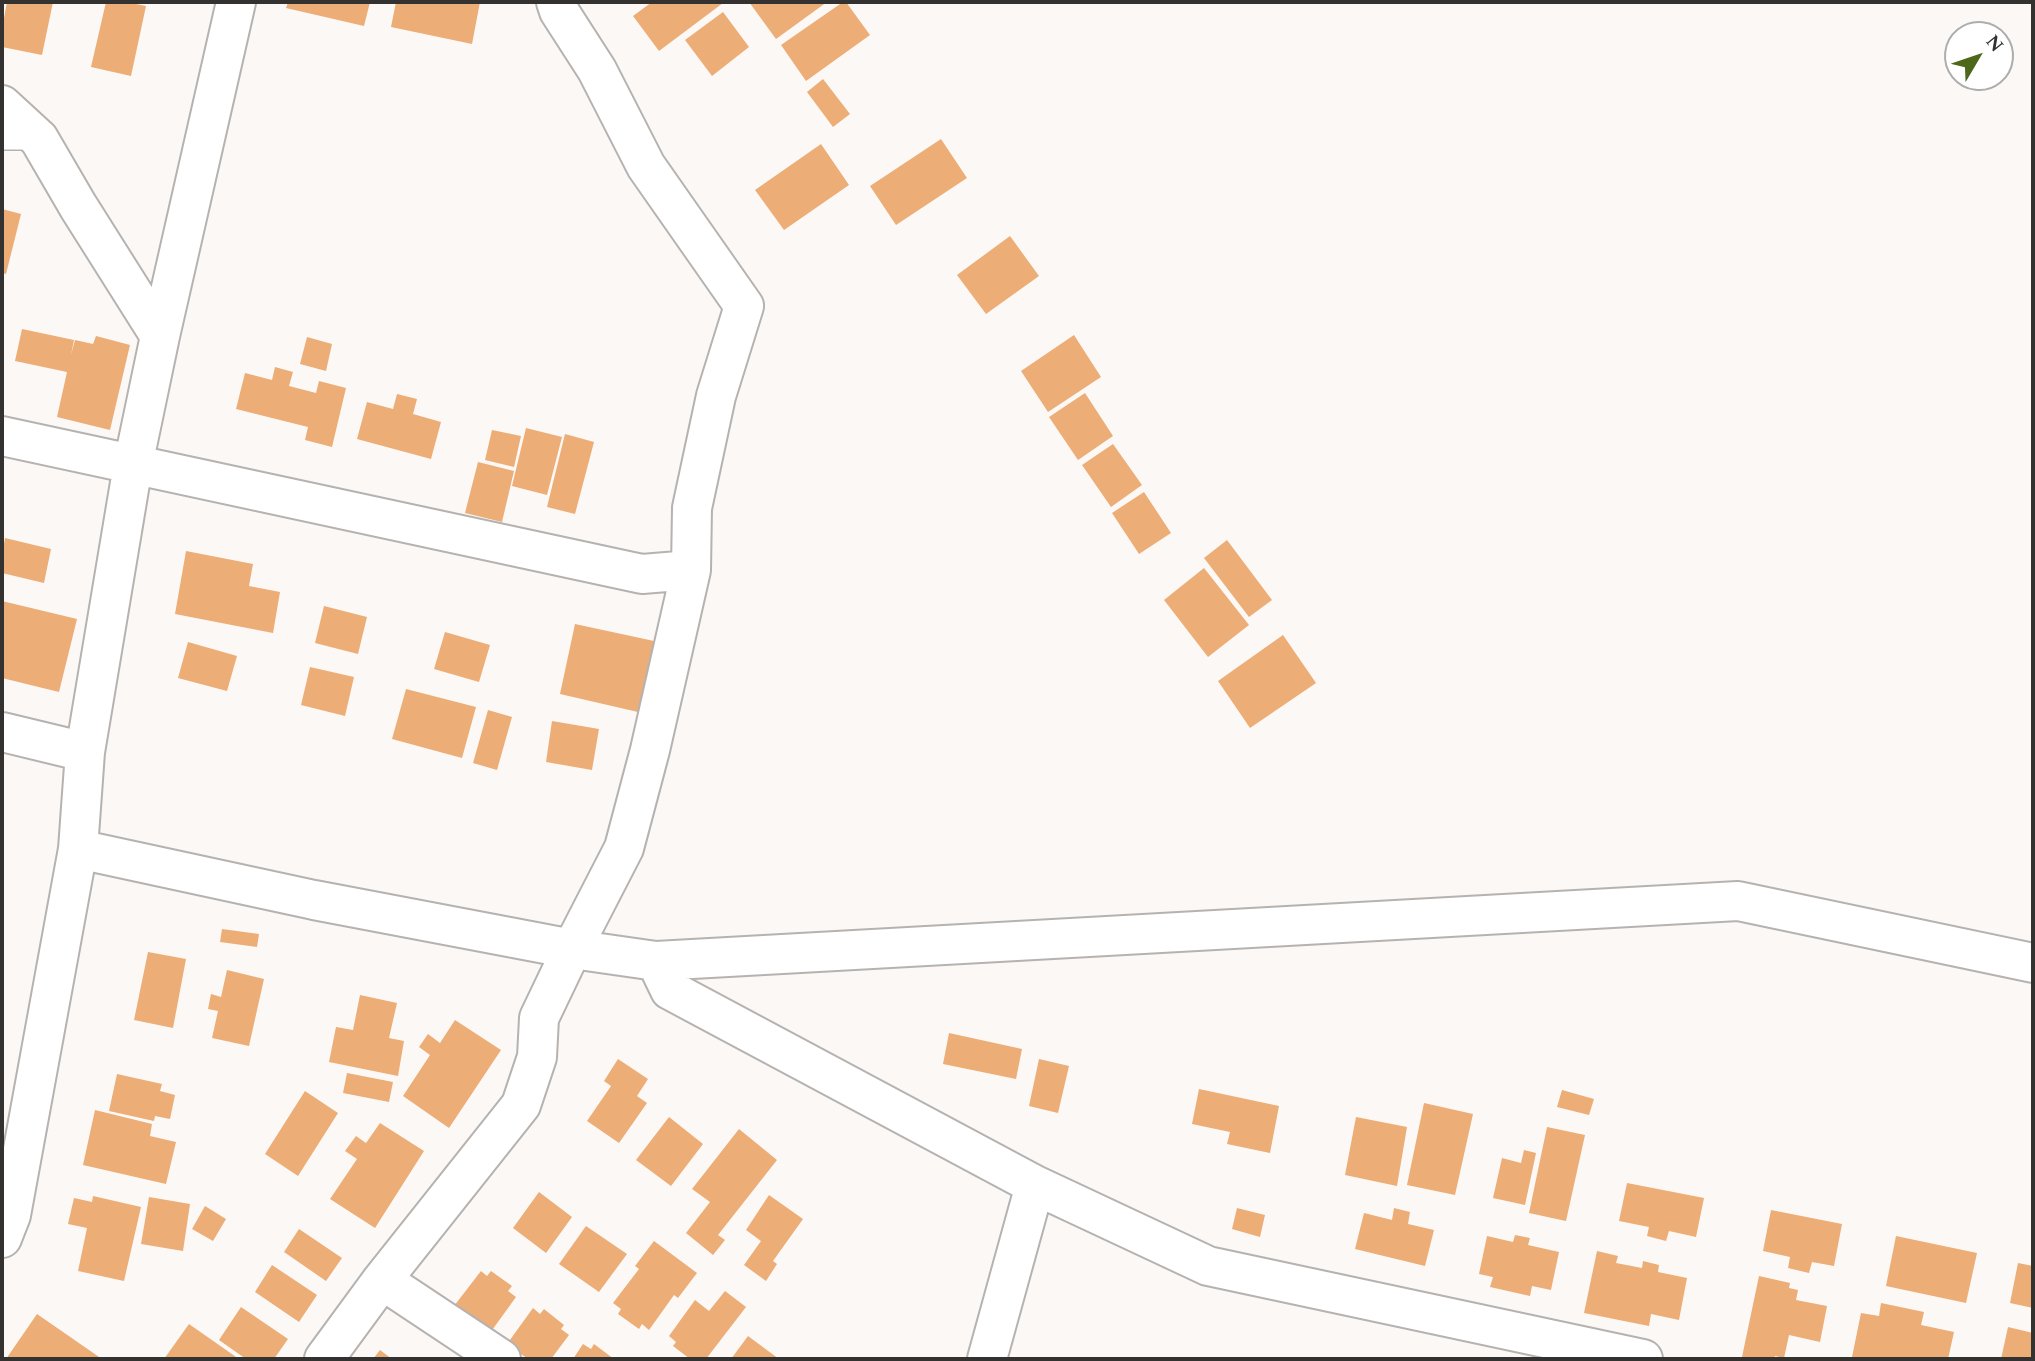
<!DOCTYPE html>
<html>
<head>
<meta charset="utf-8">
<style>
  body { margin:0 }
  #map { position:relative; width:2035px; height:1361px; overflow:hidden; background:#fcf8f5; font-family:Spectral,serif }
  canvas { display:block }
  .frame { position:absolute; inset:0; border:4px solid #333231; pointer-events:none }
  .north { position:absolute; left:1944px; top:21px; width:70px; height:70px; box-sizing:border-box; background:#fff; border:2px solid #adadad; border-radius:50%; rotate:51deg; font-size:19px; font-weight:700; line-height:28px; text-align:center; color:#333231 }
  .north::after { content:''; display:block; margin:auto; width:24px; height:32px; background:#4d681a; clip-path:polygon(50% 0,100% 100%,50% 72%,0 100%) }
</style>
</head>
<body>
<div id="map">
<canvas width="2035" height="1361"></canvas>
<div class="frame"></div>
<div class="north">N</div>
</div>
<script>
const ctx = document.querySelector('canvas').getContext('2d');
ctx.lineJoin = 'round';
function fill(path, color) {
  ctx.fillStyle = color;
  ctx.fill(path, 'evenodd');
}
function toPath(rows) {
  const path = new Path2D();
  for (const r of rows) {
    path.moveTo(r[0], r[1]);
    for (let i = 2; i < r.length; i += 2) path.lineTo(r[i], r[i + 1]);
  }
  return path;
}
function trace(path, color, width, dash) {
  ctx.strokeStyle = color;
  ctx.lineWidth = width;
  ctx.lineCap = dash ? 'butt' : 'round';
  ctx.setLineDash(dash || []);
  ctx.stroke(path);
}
fill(toPath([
  [7,2,53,2,42,55,2,47,2,29],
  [106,2,126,2,146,6,131,76,91,67],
  [288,2,370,2,364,26,286,8],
  [396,2,480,2,472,44,391,27],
  [652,2,722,2,723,3,659,51,633,16],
  [749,2,827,2,776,39],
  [843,2,846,2,870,35,806,81,781,45],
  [723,12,749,47,712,76,685,40],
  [823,79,850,114,833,127,807,92],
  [941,139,967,178,896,225,870,186],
  [821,144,849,185,784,230,755,190],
  [2,209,21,214,6,274,2,273],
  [1010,236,1039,276,986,314,957,275],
  [22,329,74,340,71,355,75,340,93,344,96,336,130,345,110,430,57,417,67,372,15,361],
  [1074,335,1101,377,1048,412,1021,371],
  [307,337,332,344,326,371,300,364],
  [275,367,293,372,289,386,316,393,319,381,346,388,332,447,305,440,308,427,236,409,245,373,272,380],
  [1085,393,1113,436,1078,460,1049,417],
  [397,394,417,399,413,414,441,422,431,459,357,439,367,402,393,409],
  [526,428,562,437,547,495,512,486],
  [492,430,521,436,514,467,485,460],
  [565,434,594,442,575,514,547,507],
  [1113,444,1142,485,1111,507,1082,465],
  [478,462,514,471,502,522,465,513],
  [1144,492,1171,533,1139,554,1112,513],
  [5,538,51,549,44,583,2,573,2,555],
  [1227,540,1272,600,1249,617,1204,558],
  [186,551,253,564,249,586,280,592,273,633,175,614],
  [1204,568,1249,625,1208,657,1164,600],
  [2,601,77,619,59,692,2,678],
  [324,606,367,617,358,654,315,643],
  [575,624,654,641,638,712,560,694],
  [445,632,490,645,479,682,434,669],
  [1283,635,1316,683,1250,728,1218,681],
  [188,642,237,656,227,691,178,678],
  [310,667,354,677,345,716,301,705],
  [406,689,476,707,462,758,392,739],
  [488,710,512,717,497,770,473,763],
  [552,721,599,729,592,770,546,762],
  [222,929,259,934,257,947,220,942],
  [148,952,186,959,173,1028,134,1020],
  [227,970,264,979,249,1046,212,1038,218,1011,208,1009,211,994,221,997],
  [360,995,397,1003,389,1038,404,1041,398,1076,329,1062,336,1027,353,1030],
  [455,1020,501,1050,449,1128,403,1096,430,1055,419,1047,428,1034,440,1043],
  [949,1033,1022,1049,1016,1079,943,1064],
  [618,1059,648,1079,637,1096,647,1103,619,1143,587,1121,611,1086,604,1081],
  [1039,1059,1069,1066,1058,1113,1029,1106],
  [347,1073,393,1082,389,1102,343,1093],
  [117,1074,162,1084,160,1091,175,1095,170,1119,155,1116,154,1121,109,1111],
  [1199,1089,1279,1106,1270,1153,1227,1144,1230,1132,1192,1124],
  [1562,1090,1594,1099,1589,1115,1557,1107],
  [305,1091,338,1113,298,1176,265,1154],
  [1424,1103,1473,1114,1455,1195,1407,1185],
  [95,1110,152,1124,150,1136,176,1142,166,1184,83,1165],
  [669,1117,703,1144,671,1186,636,1160],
  [1356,1117,1407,1127,1397,1186,1345,1175],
  [380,1123,424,1151,375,1228,330,1199,357,1159,345,1151,356,1136,366,1143],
  [1547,1127,1585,1135,1566,1221,1529,1213],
  [739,1129,777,1160,718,1235,725,1240,713,1255,686,1233,710,1202,692,1189],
  [1524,1150,1536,1153,1525,1205,1493,1198,1502,1158,1521,1163],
  [1627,1183,1704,1198,1696,1237,1669,1231,1666,1241,1647,1236,1649,1227,1619,1221],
  [539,1192,572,1217,546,1253,513,1228],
  [769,1195,803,1219,773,1261,777,1264,766,1281,744,1265,761,1241,746,1230],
  [93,1196,141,1207,124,1281,78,1271,87,1228,68,1224,74,1198,92,1202],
  [149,1197,190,1204,183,1251,141,1244],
  [205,1206,226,1219,213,1241,192,1229],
  [1237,1208,1265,1215,1260,1237,1232,1229],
  [1394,1208,1410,1212,1408,1224,1434,1230,1425,1266,1355,1249,1364,1213,1392,1220],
  [1771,1210,1842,1224,1834,1266,1812,1262,1809,1273,1788,1268,1790,1257,1763,1251],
  [586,1226,627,1254,599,1292,559,1264],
  [299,1229,342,1258,326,1281,284,1252],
  [1515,1235,1530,1238,1528,1245,1559,1252,1551,1290,1532,1286,1530,1296,1490,1287,1493,1277,1479,1274,1487,1236,1513,1242],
  [1896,1236,1977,1253,1966,1303,1886,1286],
  [654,1241,697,1273,678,1298,674,1295,649,1330,642,1324,639,1329,618,1314,621,1309,613,1303,639,1269,635,1266],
  [1597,1251,1618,1256,1616,1263,1642,1268,1643,1261,1659,1265,1658,1272,1687,1278,1679,1320,1651,1314,1649,1326,1584,1313],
  [2018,1263,2033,1266,2033,1308,2010,1303],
  [272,1265,317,1295,299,1322,255,1292],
  [481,1271,487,1276,491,1271,512,1286,508,1291,516,1297,490,1333,454,1306],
  [1759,1276,1790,1283,1789,1288,1798,1290,1796,1300,1827,1306,1820,1342,1789,1335,1784,1358,1775,1356,1774,1359,1742,1357],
  [725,1291,746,1307,706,1359,697,1357,695,1359,690,1359,673,1346,676,1342,669,1336,695,1300,709,1311],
  [1881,1303,1924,1312,1921,1325,1954,1332,1948,1359,1862,1359,1852,1357,1861,1313,1879,1316],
  [241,1307,288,1339,274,1359,246,1359,219,1340],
  [533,1308,540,1314,544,1309,564,1325,561,1329,569,1335,551,1359,528,1359,507,1344],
  [37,1314,102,1359,6,1359],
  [189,1324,239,1359,164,1359],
  [2008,1327,2033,1333,2033,1359,2001,1359],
  [748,1336,779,1359,731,1359],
  [583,1344,591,1349,594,1344,614,1359,573,1359],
  [380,1350,392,1359,373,1359]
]), '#ecad76');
const lane = toPath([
  [2,139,37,139]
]);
const street = toPath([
  [2,105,39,139,78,206,160,336],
  [2,436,642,574,691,570],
  [2,732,85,752],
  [78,849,314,900,572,949,656,961,1738,901,2033,963],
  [656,961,670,990,1035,1185,1208,1266,1643,1359],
  [2,1238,11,1215,78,849,85,752,133,465,160,336,236,2],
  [382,1280,501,1359],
  [324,1359,382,1280,521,1105,537,1057,539,1018,572,949,624,848,650,750,691,570,692,508,716,396,744,306,646,166,597,70,559,11,556,2],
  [987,1359,1035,1185]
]);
trace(lane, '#b6b2b0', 24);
trace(street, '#b6b2b0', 42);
trace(lane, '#fff', 21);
trace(street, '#fff', 38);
</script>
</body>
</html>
